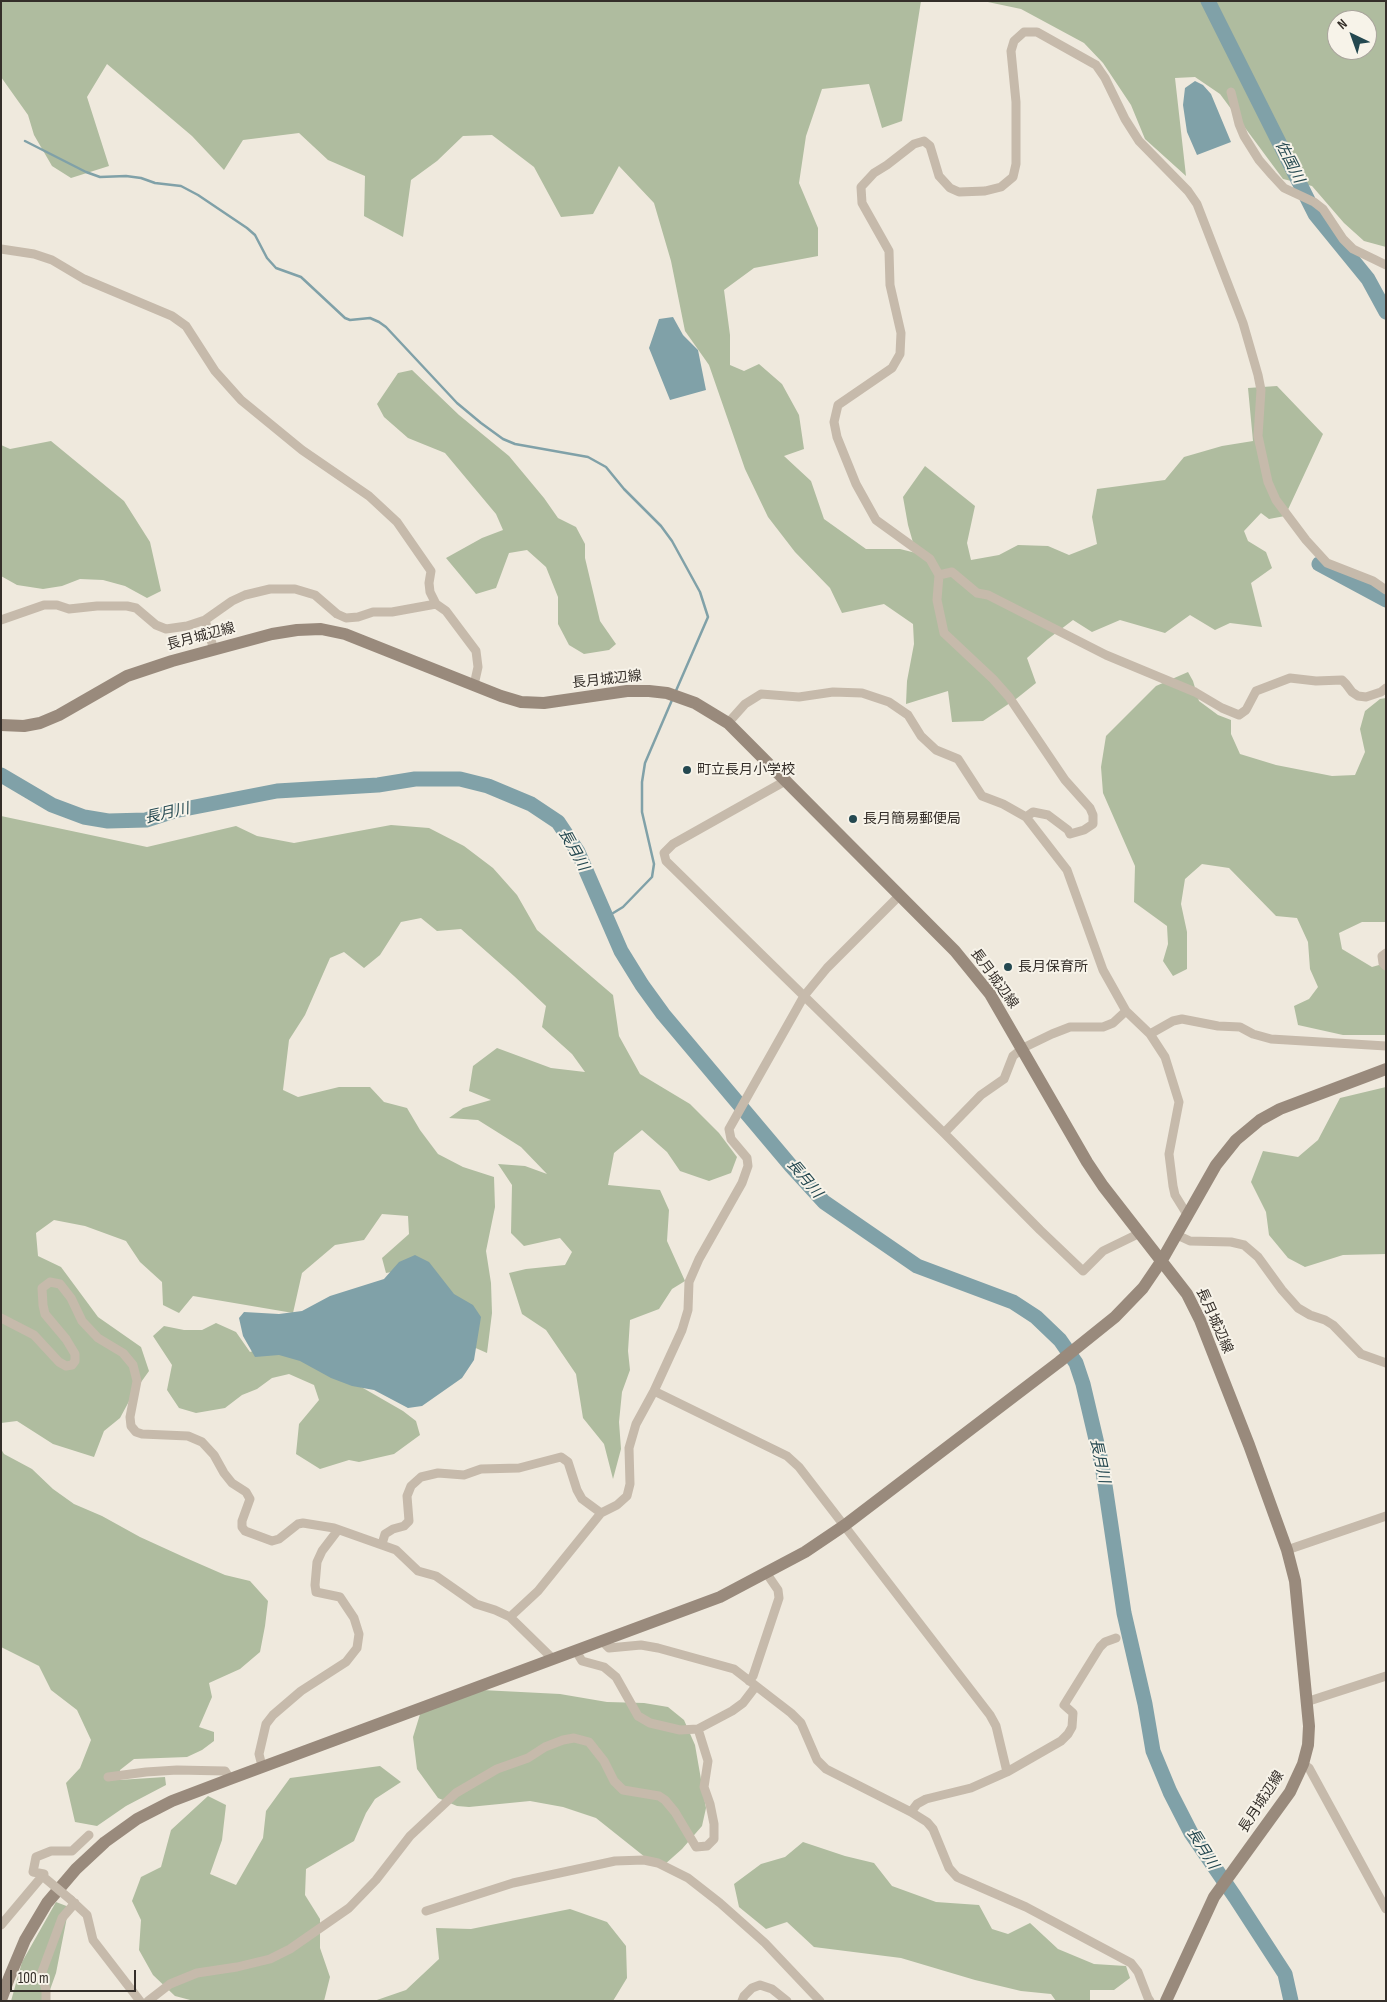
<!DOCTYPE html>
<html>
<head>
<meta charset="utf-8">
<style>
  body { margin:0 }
  #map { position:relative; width:1387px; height:2002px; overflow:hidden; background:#efe9dd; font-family:"Sofia Sans Condensed",sans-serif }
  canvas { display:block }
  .frame { position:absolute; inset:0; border:2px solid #342e29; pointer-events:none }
  .north { position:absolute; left:1327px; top:10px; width:50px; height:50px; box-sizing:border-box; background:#f7f3e9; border:1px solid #a9a49c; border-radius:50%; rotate:318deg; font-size:14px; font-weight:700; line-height:20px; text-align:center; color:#342e29 }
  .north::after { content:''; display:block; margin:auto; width:18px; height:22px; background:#244850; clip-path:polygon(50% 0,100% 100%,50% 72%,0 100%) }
  .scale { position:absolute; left:10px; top:1970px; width:126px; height:22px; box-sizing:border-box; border:2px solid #342e29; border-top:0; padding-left:6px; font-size:15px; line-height:18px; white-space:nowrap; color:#342e29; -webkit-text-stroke:4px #f7f3e9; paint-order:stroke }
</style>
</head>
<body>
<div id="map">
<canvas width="1387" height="2002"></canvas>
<div class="frame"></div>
<div class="north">N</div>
<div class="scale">100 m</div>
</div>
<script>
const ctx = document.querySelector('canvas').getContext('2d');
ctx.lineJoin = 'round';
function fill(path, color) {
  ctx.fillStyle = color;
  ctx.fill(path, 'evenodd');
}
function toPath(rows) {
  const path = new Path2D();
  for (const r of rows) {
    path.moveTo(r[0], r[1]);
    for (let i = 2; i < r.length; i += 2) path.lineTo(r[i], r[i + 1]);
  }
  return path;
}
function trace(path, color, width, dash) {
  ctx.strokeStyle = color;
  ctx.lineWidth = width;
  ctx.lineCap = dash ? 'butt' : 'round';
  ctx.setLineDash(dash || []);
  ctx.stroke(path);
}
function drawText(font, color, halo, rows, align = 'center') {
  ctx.font = font + ' "Sofia Sans Condensed","Noto Sans JP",sans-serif';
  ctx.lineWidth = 4;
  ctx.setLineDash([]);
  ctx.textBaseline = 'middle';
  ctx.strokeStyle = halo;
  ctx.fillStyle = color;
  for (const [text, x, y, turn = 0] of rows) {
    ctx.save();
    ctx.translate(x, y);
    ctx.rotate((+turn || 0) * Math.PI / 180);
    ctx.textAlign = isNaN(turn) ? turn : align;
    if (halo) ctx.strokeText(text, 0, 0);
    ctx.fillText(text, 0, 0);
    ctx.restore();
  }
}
fill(toPath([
  [1,1,921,1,902,121,882,128,869,84,822,89,806,136,799,183,818,228,818,256,754,268,724,290,730,335,730,365,744,371,759,364,782,384,799,415,804,449,784,456,811,481,824,519,866,549,900,549,916,553,908,525,903,497,925,466,975,506,967,543,971,560,999,555,1018,545,1048,546,1069,555,1097,544,1092,517,1097,489,1165,480,1184,457,1222,446,1253,441,1248,388,1277,386,1323,434,1285,516,1269,519,1261,513,1244,531,1248,541,1266,552,1272,568,1251,583,1262,627,1230,623,1215,630,1190,615,1165,633,1120,620,1092,632,1073,620,1048,639,1027,658,1036,683,1016,699,983,721,952,722,948,691,906,704,907,681,914,644,913,624,884,604,842,613,830,588,795,552,768,517,745,469,709,365,685,331,671,261,654,203,619,166,593,214,561,217,534,167,492,135,463,136,437,161,411,180,403,237,364,216,365,176,328,160,299,133,243,140,224,170,192,136,107,64,87,97,109,166,71,178,52,166,34,135,28,115,1,77],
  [983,1,1386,1,1386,247,1364,241,1344,223,1312,186,1283,179,1220,94,1195,77,1175,78,1186,176,1145,139,1131,105,1103,63,1084,43,1021,9],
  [1337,20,1367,20,1367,50,1337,50],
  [412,370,459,415,509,456,544,498,558,518,576,527,585,544,585,558,600,621,616,644,609,650,584,654,569,645,558,624,558,597,546,567,527,550,509,553,496,588,476,594,446,558,482,538,503,530,496,514,445,453,408,438,384,417,377,404,398,373],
  [51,441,124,501,150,542,161,591,147,598,125,586,103,580,80,579,62,586,43,589,17,585,1,576,1,445,10,449],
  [1188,672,1193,681,1199,701,1218,715,1231,720,1231,734,1240,754,1276,765,1332,776,1355,775,1365,752,1360,729,1365,711,1380,699,1386,698,1386,922,1362,922,1339,933,1342,949,1372,967,1386,963,1386,1035,1343,1035,1298,1025,1294,1006,1309,999,1318,987,1310,969,1308,942,1297,918,1276,916,1229,868,1202,864,1185,879,1181,904,1187,932,1187,969,1173,976,1163,961,1168,944,1167,926,1134,902,1135,866,1103,793,1101,767,1106,736,1156,686],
  [1,816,147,847,236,826,257,836,294,843,391,825,429,828,464,846,493,868,517,895,537,930,613,995,619,1036,640,1074,690,1104,719,1133,737,1157,731,1173,709,1181,680,1171,667,1152,642,1130,614,1153,608,1185,660,1190,669,1210,667,1241,685,1281,672,1289,659,1309,630,1320,628,1351,630,1370,622,1392,619,1422,621,1449,613,1479,604,1444,583,1418,576,1374,546,1330,522,1314,509,1273,526,1269,565,1265,572,1252,560,1238,524,1246,511,1233,512,1185,498,1164,525,1166,547,1174,521,1147,478,1120,449,1118,463,1108,491,1100,469,1091,473,1066,497,1048,551,1068,585,1072,572,1054,542,1027,546,1006,514,976,461,929,437,931,421,918,401,922,380,955,364,968,344,952,330,958,305,1015,289,1040,283,1090,298,1097,339,1087,370,1087,384,1102,407,1108,420,1130,438,1154,463,1167,494,1177,495,1207,486,1251,491,1283,492,1313,487,1353,462,1342,415,1268,386,1273,382,1258,409,1234,408,1216,382,1214,364,1240,335,1245,302,1273,293,1313,193,1296,179,1313,163,1305,162,1282,140,1262,126,1241,85,1226,54,1220,36,1233,38,1256,61,1267,98,1317,141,1347,149,1371,134,1392,120,1418,104,1431,94,1457,53,1444,17,1421,1,1423],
  [1386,1087,1386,1254,1343,1255,1305,1267,1288,1258,1269,1235,1266,1212,1251,1182,1263,1151,1298,1157,1318,1140,1340,1098],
  [216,1323,236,1332,250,1352,267,1346,298,1356,363,1388,403,1411,416,1421,420,1435,394,1454,359,1462,349,1460,320,1469,296,1454,299,1424,319,1400,314,1385,289,1374,272,1378,257,1389,242,1395,225,1408,196,1413,179,1408,167,1390,172,1365,153,1336,164,1326,184,1330,202,1330],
  [1,1449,4,1454,32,1469,53,1489,74,1504,102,1516,140,1537,186,1558,225,1575,250,1581,268,1601,265,1626,260,1652,240,1669,209,1683,212,1697,199,1727,214,1732,214,1741,202,1750,187,1757,134,1759,120,1770,119,1780,165,1777,166,1785,126,1806,97,1826,75,1822,66,1783,80,1768,91,1740,77,1710,51,1690,39,1666,1,1647],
  [462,1689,560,1694,607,1702,644,1703,668,1707,684,1720,695,1745,706,1808,702,1826,682,1849,664,1865,650,1861,596,1818,563,1807,530,1801,469,1807,457,1806,438,1798,417,1769,413,1737,421,1711],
  [380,1766,401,1782,375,1799,366,1813,354,1841,306,1869,305,1895,320,1919,320,1948,330,1977,324,2001,194,2001,175,1996,153,1975,139,1950,141,1920,132,1901,141,1877,161,1867,171,1830,208,1796,226,1805,222,1840,210,1874,236,1885,263,1838,266,1811,290,1778],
  [803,1842,845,1856,874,1863,892,1886,936,1902,979,1905,992,1929,1008,1934,1030,1923,1058,1949,1094,1964,1126,1966,1130,1978,1114,1990,1090,1990,1090,2001,1056,2001,1051,1994,1021,1991,975,1980,901,1958,814,1947,787,1922,766,1929,739,1907,734,1884,761,1864,785,1857],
  [56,1902,69,1907,56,1973,46,2001,11,2001,22,1962],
  [570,1909,607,1922,626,1946,627,1978,613,2001,374,2001,406,1990,439,1959,436,1928,471,1929]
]), '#afbc9f');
fill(toPath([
  [1195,81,1203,85,1211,94,1231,142,1197,155,1187,132,1183,105,1185,88],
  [673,317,683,335,698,350,706,390,670,400,649,348,659,319],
  [415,1255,429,1262,454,1294,473,1305,481,1317,474,1360,462,1378,422,1406,408,1408,374,1390,352,1386,331,1378,300,1361,279,1355,255,1357,243,1336,239,1318,244,1312,279,1314,302,1311,330,1296,384,1279,399,1262]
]), '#80a1a8');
trace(toPath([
  [25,141,86,172,100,177,126,176,141,178,155,183,181,186,198,195,247,228,255,235,267,258,276,268,301,277,345,318,350,320,370,318,379,322,386,327,457,403,481,423,503,439,515,444,588,457,606,467,624,489,661,526,672,541,700,592,708,617,675,693],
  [605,918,623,907,652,877,654,864,642,812,642,782,645,763,672,700]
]), '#80a1a8', 2.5);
trace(toPath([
  [1208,1,1315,214,1368,279,1386,312],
  [1319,564,1386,600],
  [1,775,52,805,84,817,108,821,146,820,174,811,277,791,378,785,415,779,460,779,488,786,531,804,558,822,578,852,621,951,642,985,663,1014,791,1166,824,1202,917,1266,1013,1302,1036,1317,1060,1340,1076,1363,1083,1384,1102,1465,1124,1613,1145,1704,1153,1751,1170,1792,1191,1833,1235,1897,1285,1974,1291,2001]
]), '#80a1a8', 15);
trace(toPath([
  [1231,92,1239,124,1244,136,1259,160,1272,175,1284,188,1314,202,1323,209,1343,239,1353,249,1386,265],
  [1,249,34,254,52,260,84,279,172,316,186,326,215,371,241,400,302,450,369,496,397,522,431,571,429,583,430,592,436,604,446,611,476,651,478,667,474,685],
  [939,575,952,572,977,593,988,595,1106,655,1195,692,1222,708,1239,715,1246,710,1256,691,1290,678,1316,681,1342,680,1346,684,1352,692,1358,696,1366,697,1381,692,1386,688],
  [1,620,44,605,57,605,69,609,97,606,127,606,136,608,156,625,166,629,187,626,205,620,232,601,245,595,270,589,295,589,315,595,337,614,346,618,358,617,373,612,392,612,436,604],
  [205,620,214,650],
  [728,723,745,704,761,694,799,697,833,692,862,693,889,702,908,715,921,736,936,750,958,759,982,796,1003,804,1026,817,1067,870,1103,970,1126,1011,1150,1034,1165,1057,1179,1102,1169,1154,1173,1186,1175,1195,1188,1216],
  [787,780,673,844,664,853,666,861,944,1133,1040,1230,1083,1271,1103,1251,1140,1233],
  [1026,817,1033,812,1048,815,1068,830,1070,834,1084,830,1093,824,1093,815,1090,808,1065,780,1009,697,993,679,944,633,937,600,939,575,930,559,876,520,856,484,837,437,834,422,838,405,892,368,900,354,901,333,890,285,889,251,862,203,861,187,874,173,887,165,914,144,924,141,930,146,939,176,950,188,959,192,985,191,1001,187,1013,177,1016,164,1016,102,1011,51,1014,41,1024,32,1037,32,1096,65,1105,78,1125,119,1139,141,1188,191,1197,204,1243,323,1258,375,1261,390,1258,436,1268,482,1276,500,1306,540,1327,563,1373,581,1386,590],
  [1386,953,1382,956,1383,963,1386,966],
  [1150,1034,1173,1021,1182,1019,1218,1026,1240,1027,1253,1034,1271,1039,1386,1046],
  [944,1133,981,1095,1004,1079,1013,1056,1023,1048,1052,1034,1070,1027,1103,1027,1113,1023,1126,1011],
  [1177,1235,1190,1241,1231,1242,1244,1245,1258,1257,1282,1290,1298,1308,1310,1315,1325,1320,1333,1325,1361,1354,1386,1363],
  [1,1318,34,1335,59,1362,66,1366,72,1365,75,1361,75,1354,66,1339,45,1314,43,1305,42,1288,50,1282,60,1284,71,1298,82,1321,98,1338,123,1353,133,1365,137,1381,130,1417,131,1426,136,1432,142,1434,188,1436,202,1442,214,1455,224,1473,232,1483,246,1492,250,1499,242,1521,242,1527,245,1531,272,1541,279,1539,298,1524,303,1523,334,1528,396,1550,418,1571,436,1576,476,1604,495,1610,510,1617,553,1659],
  [654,1391,787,1456,799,1467,990,1715,996,1726,1007,1772],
  [382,1544,385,1534,393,1529,404,1526,409,1521,407,1496,411,1486,421,1477,438,1473,464,1475,481,1469,519,1468,561,1457,568,1462,577,1490,582,1499,601,1513],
  [1287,1550,1386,1516],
  [510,1617,538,1591,601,1513,617,1505,627,1496,630,1484,629,1448,636,1424,654,1391,682,1330,688,1310,689,1282,699,1259,742,1183,748,1166,747,1158,731,1139,729,1129,804,996,827,968,900,895],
  [602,1641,609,1648,641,1645,658,1648,734,1669,791,1713,801,1723,817,1760,826,1769,911,1812,927,1822,933,1829,949,1868,957,1877,1026,1907,1131,1963,1138,1972,1148,1998,1150,2001],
  [576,1651,582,1661,604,1667,616,1677,638,1716,650,1723,680,1730,698,1729,732,1711,743,1703,756,1686],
  [749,1681,753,1676,779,1598,778,1590,767,1574],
  [1306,1702,1386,1676],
  [1303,1764,1309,1768,1386,1909],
  [262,1766,259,1754,266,1724,273,1715,301,1691,346,1662,357,1648,359,1634,354,1618,340,1597,316,1592,315,1585,317,1562,322,1551,338,1530],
  [108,1777,146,1772,177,1770,225,1771,230,1779],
  [911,1812,917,1804,926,1799,971,1788,1007,1772,1061,1741,1068,1734,1072,1727,1073,1713,1064,1705,1100,1647,1105,1642,1116,1638],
  [44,1874,33,1872,36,1857,51,1851,72,1851,89,1835],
  [71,1900,87,1915,93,1940,140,2001],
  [426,1911,513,1883,615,1861,644,1860,658,1863,688,1878,720,1903,765,1943,820,2001],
  [1,1925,44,1874],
  [46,2001,46,1991,42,1972,62,1918,75,1903],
  [148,2001,170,1984,197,1973,237,1967,270,1959,290,1949,349,1908,376,1880,410,1836,456,1793,497,1769,528,1758,545,1747,563,1740,574,1738,589,1742,604,1761,614,1781,623,1790,659,1796,665,1800,675,1812,696,1847,707,1846,714,1839,714,1824,710,1804,704,1787,708,1761,698,1729],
  [742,2001,744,1996,752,1988,760,1985,772,1989,787,2001]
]), '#c6baab', 9);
trace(toPath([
  [1,725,24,726,40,723,59,715,127,676,172,661,272,634,297,630,321,629,345,634,501,696,521,702,544,703,627,691,649,691,667,693,695,703,728,723,955,951,990,994,1087,1162,1103,1186,1187,1294,1200,1320,1249,1445,1287,1550,1295,1581,1309,1726,1308,1745,1303,1764,1290,1792,1214,1897,1166,2001],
  [1,2000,9,1978,25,1940,47,1903,76,1869,105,1842,137,1819,172,1801,230,1779,720,1597,805,1552,845,1525,1059,1362,1115,1317,1143,1288,1162,1260,1216,1165,1236,1140,1260,1120,1280,1109,1386,1069]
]), '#998a7c', 12);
trace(toPath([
  [46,1879,71,1900]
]), '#c6baab', 9);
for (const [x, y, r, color] of [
  [687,770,5,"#244850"],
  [853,819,5,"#244850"],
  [1008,967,5,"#244850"]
]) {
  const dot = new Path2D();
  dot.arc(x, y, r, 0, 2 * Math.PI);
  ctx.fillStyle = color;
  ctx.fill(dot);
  trace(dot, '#f7f3e9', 2);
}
drawText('14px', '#342e29', '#f7f3e9', [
  ["長月城辺線",201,637,-15],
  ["長月城辺線",607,680,-6],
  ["長月城辺線",994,979,54],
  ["長月城辺線",1214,1321,66],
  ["長月城辺線",1262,1802,-57]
]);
drawText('14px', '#342e29', '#f7f3e9', [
  ["町立長月小学校",697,770],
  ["長月簡易郵便局",863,819],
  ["長月保育所",1018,967]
], 'left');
drawText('italic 15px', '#244850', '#f7f3e9', [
  ["佐国川",1289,162,63],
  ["長月川",167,814,-13],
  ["長月川",573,850,61],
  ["長月川",804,1179,50],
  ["長月川",1099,1461,78],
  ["長月川",1202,1849,58]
]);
</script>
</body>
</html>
